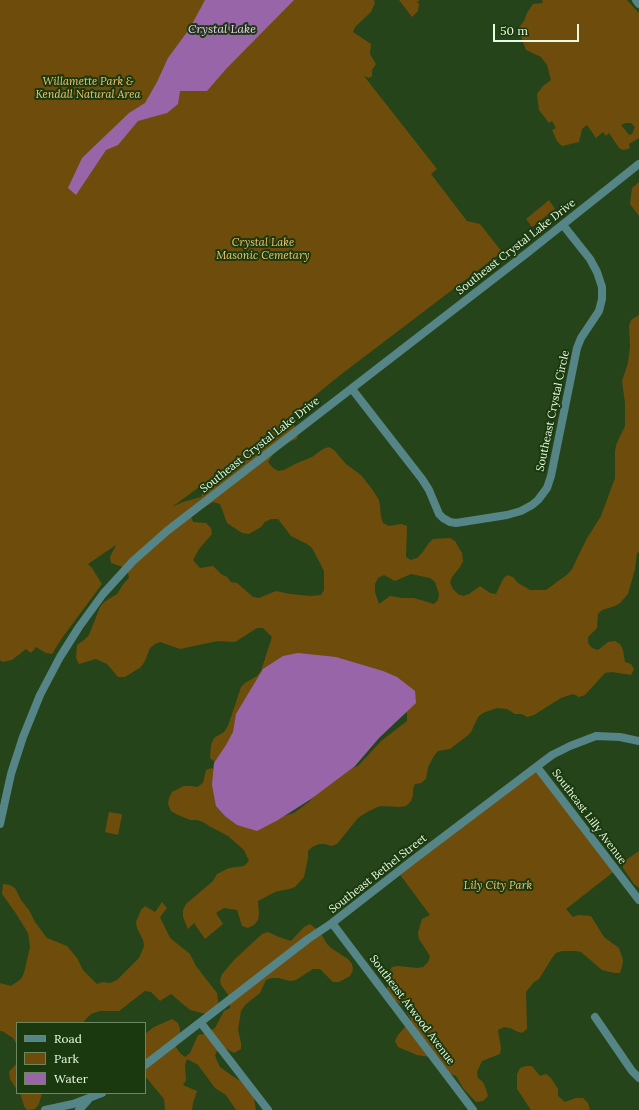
<!DOCTYPE html>
<html>
<head>
<meta charset="utf-8">
<style>
  body { margin:0 }
  #map { position:relative; width:639px; height:1110px; overflow:hidden; background:#25441a; font-family:Lora,serif }
  canvas { display:block }
  .legend { position:absolute; left:16px; top:1022px; width:130px; height:72px; box-sizing:border-box; background:#1b390f; border:1px solid #6d8763; margin:0; padding:5px 7px; list-style:none; font-size:12px; color:#e8fbe2 }
  .legend li { display:flex; align-items:center; gap:8px; height:20px }
  .legend b { width:20px; border:1px solid #6d8763 }
  .scale { position:absolute; left:493px; top:24px; width:86px; height:18px; box-sizing:border-box; border:2px solid #e8fbe2; border-top:0; padding-left:5px; font-size:12px; line-height:14px; white-space:nowrap; color:#e8fbe2; -webkit-text-stroke:3px #1b390f; paint-order:stroke }
</style>
</head>
<body>
<div id="map">
<canvas width="639" height="1110"></canvas>
<ul class="legend">
<li><b style="height:5px;background:#558586"></b>Road</li>
<li><b style="height:11px;background:#6e4d0c"></b>Park</li>
<li><b style="height:11px;background:#9965a9"></b>Water</li>
</ul>
<div class="scale">50 m</div>
</div>
<script>
const ctx = document.querySelector('canvas').getContext('2d');
ctx.lineJoin = 'round';
function fill(path, color) {
  ctx.fillStyle = color;
  ctx.fill(path, 'evenodd');
}
function toPath(rows) {
  const path = new Path2D();
  for (const r of rows) {
    path.moveTo(r[0], r[1]);
    for (let i = 2; i < r.length; i += 2) path.lineTo(r[i], r[i + 1]);
  }
  return path;
}
function trace(path, color, width, dash) {
  ctx.strokeStyle = color;
  ctx.lineWidth = width;
  ctx.lineCap = dash ? 'butt' : 'round';
  ctx.setLineDash(dash || []);
  ctx.stroke(path);
}
function drawText(font, color, halo, rows, align = 'center') {
  ctx.font = font + ' Lora,serif';
  ctx.lineWidth = 4;
  ctx.setLineDash([]);
  ctx.textBaseline = 'middle';
  ctx.strokeStyle = halo;
  ctx.fillStyle = color;
  for (const [text, x, y, turn = 0] of rows) {
    ctx.save();
    ctx.translate(x, y);
    ctx.rotate((+turn || 0) * Math.PI / 180);
    ctx.textAlign = isNaN(turn) ? turn : align;
    if (halo) ctx.strokeText(text, 0, 0);
    ctx.fillText(text, 0, 0);
    ctx.restore();
  }
}
fill(toPath([
  [0,0,374,0,375,3,371,12,355,27,353,32,371,44,370,54,376,64,372,70,372,76,369,78,364,76,437,169,431,174,467,221,480,224,502,252,339,376,290,416,298,433,297,439,291,441,275,451,268,462,273,468,278,471,284,470,295,464,312,457,323,449,329,447,334,450,346,464,361,475,372,489,379,500,380,506,381,517,383,523,389,526,401,524,407,526,406,557,411,560,417,558,422,553,429,543,433,539,450,538,455,541,462,553,463,561,460,567,452,577,450,583,453,589,458,594,463,596,469,594,480,586,490,593,496,594,503,579,507,575,513,577,518,583,525,587,530,590,546,590,568,574,572,569,586,540,601,516,615,478,615,452,616,445,625,426,625,403,622,381,628,363,630,346,629,326,631,320,639,315,639,552,637,553,635,569,628,594,620,603,615,606,602,610,598,614,597,628,588,637,588,643,592,648,598,650,608,642,615,641,620,644,623,650,625,662,631,664,634,669,631,675,612,672,605,673,585,695,579,697,573,694,561,698,534,715,527,717,522,714,515,714,507,709,497,708,483,713,478,717,471,732,467,736,450,749,438,751,434,756,428,767,426,779,421,783,415,784,413,789,413,795,411,801,406,806,400,807,380,806,369,811,358,818,337,844,331,846,325,844,319,844,312,847,308,851,308,858,304,877,295,887,289,889,275,892,258,901,259,914,258,920,254,925,248,928,242,926,237,910,224,908,216,913,223,924,205,939,194,923,188,929,183,917,183,910,186,904,213,881,217,874,229,868,244,866,249,861,244,850,228,836,209,826,203,822,197,820,190,820,176,814,171,811,168,804,169,798,172,792,184,786,191,786,197,787,203,783,206,770,212,768,275,819,294,813,310,801,328,781,342,771,358,766,381,741,407,721,407,714,405,708,246,716,216,763,210,758,211,745,214,738,224,732,228,726,241,687,245,683,257,676,261,671,272,637,263,628,257,628,235,642,218,641,180,649,160,642,155,644,150,648,145,661,141,667,125,677,118,677,107,664,96,659,79,664,76,658,77,645,84,640,89,635,100,607,104,602,117,594,124,583,129,578,128,572,123,567,111,563,110,557,116,545,88,564,92,568,102,584,62,638,52,654,46,653,36,647,31,653,26,649,12,660,2,662,0,660],
  [206,482,201,497,183,502,172,507],
  [213,502,220,504,227,523,242,533,249,534,261,527,265,522,271,519,278,519,291,536,307,544,312,548,324,571,324,590,321,595,311,596,290,594,276,591,259,598,253,597,237,583,231,582,227,577,221,574,213,566,200,568,193,560,199,549,212,534,211,528,206,523,193,522,191,516],
  [411,574,430,578,435,582,439,594,438,600,434,604,414,598,402,598,390,596,379,604,375,592,375,584,378,578,384,575,395,581],
  [399,0,420,0,417,2,419,4,418,11,412,17],
  [542,0,627,0,639,13,639,138,629,144,630,148,628,149,623,150,619,148,609,133,606,136,603,132,596,138,587,125,582,129,579,142,562,146,557,141,552,130,556,128,552,121,549,123,539,110,537,94,543,86,551,80,547,65,541,57,526,50,518,29,524,21,527,13,533,4,543,3],
  [626,123,631,123,635,127,632,134,629,135,621,125],
  [639,182,639,216,630,204,632,188],
  [549,200,555,209,532,227,526,219],
  [537,767,616,870,566,909,573,917,578,915,591,916,604,937,619,948,623,960,622,967,620,973,614,973,602,970,581,952,575,951,562,951,556,953,552,958,539,979,534,982,526,992,527,1029,522,1033,516,1031,510,1028,504,1027,498,1030,501,1048,500,1054,482,1061,477,1072,478,1078,483,1082,486,1089,488,1096,483,1101,476,1102,463,1088,456,1076,443,1071,430,1057,417,1055,398,1047,395,1041,398,1035,411,1020,405,1008,390,996,387,990,388,975,392,967,398,966,417,968,423,967,428,962,430,956,419,939,418,933,422,919,430,915,398,872],
  [109,812,121,814,122,815,118,835,105,832],
  [639,851,639,888,634,884,623,868,623,862],
  [3,884,10,885,15,888,21,900,29,910,35,922,47,938,67,946,77,958,83,970,97,984,103,982,110,983,117,980,139,958,144,946,143,940,137,928,136,922,141,910,145,906,155,912,162,902,167,908,160,917,170,938,190,954,196,966,217,993,219,1007,208,1014,202,1013,190,1010,171,994,160,1001,151,992,145,991,119,1011,100,1011,91,1014,85,1020,84,1023,17,1023,17,1045,13,1038,2,1031,0,1031,0,983,11,986,21,979,24,973,30,947,28,933,15,912,2,894],
  [310,924,320,932,327,944,331,948,348,959,352,964,353,970,350,976,339,982,333,982,320,969,313,969,296,980,290,981,278,978,272,978,266,980,260,993,245,1005,241,1011,238,1030,241,1043,241,1049,234,1053,223,1047,218,1049,215,1055,217,1061,220,1067,231,1075,242,1082,254,1098,256,1110,236,1110,226,1095,215,1088,198,1065,187,1059,185,1065,186,1080,183,1085,197,1091,193,1103,192,1110,165,1110,164,1099,145,1076,145,1034,154,1027,172,1019,178,1023,180,1029,180,1035,176,1047,180,1053,185,1057,190,1053,198,1035,204,1034,215,1028,224,1011,230,1008,229,996,221,985,220,980,222,974,235,959,262,934,268,932,279,937,291,941,304,927],
  [17,1063,17,1090,10,1079,9,1072],
  [526,1066,532,1066,540,1076,546,1074,551,1078,558,1089,558,1096,565,1102,576,1098,583,1098,588,1103,590,1110,531,1110,517,1089,517,1074,520,1068],
  [20,1093,42,1093,39,1104,35,1109,27,1110,24,1106]
]), '#6e4d0c');
fill(toPath([
  [205,0,294,0,226,69,207,91,180,91,178,104,167,113,138,121,118,145,106,150,76,195,68,188,82,158,129,113,145,103,157,82,168,58,190,28],
  [298,653,336,657,383,671,397,677,415,691,416,703,379,738,355,766,311,799,278,820,257,831,237,825,225,816,216,806,212,785,214,763,226,745,233,732,236,714,263,669,283,656]
]), '#9965a9');
trace(toPath([
  [636,0,639,4],
  [352,389,422,479,429,490,439,514,443,518,450,522,456,523,507,515,521,511,532,505,538,500,547,488,551,476,577,348,581,338,599,311,602,299,602,287,597,272,590,259,563,225],
  [537,767,639,900],
  [332,923,473,1110],
  [595,1017,632,1071,639,1078],
  [201,1023,268,1110],
  [145,1065,308,939,332,923,413,860,552,755,570,746,596,736,620,737,639,741],
  [45,1110,73,1104,102,1093],
  [79,1110,88,1100]
]), '#558586', 8);
trace(toPath([
  [0,824,11,774,23,737,40,695,60,657,79,627,103,594,133,561,167,531,527,253,639,164]
]), '#558586', 8);
drawText('italic 11px', '#f7c371', '#1b390f', [
  ["Willamette Park &",88,82],
  ["Kendall Natural Area",88,95],
  ["Crystal Lake",263,243],
  ["Masonic Cemetary",263,256],
  ["Lily City Park",498,886]
]);
drawText('11px', '#e8fbe2', '#1b390f', [
  ["Southeast Crystal Lake Drive",516,247,-38],
  ["Southeast Crystal Circle",553,411,-78],
  ["Southeast Crystal Lake Drive",260,445,-38],
  ["Southeast Lilly Avenue",589,817,53],
  ["Southeast Bethel Street",378,874,-38],
  ["Southeast Atwood Avenue",412,1010,53]
]);
drawText('italic 12px', '#f1c6fe', '#1b390f', [
  ["Crystal Lake",222,30]
]);
</script>
</body>
</html>
